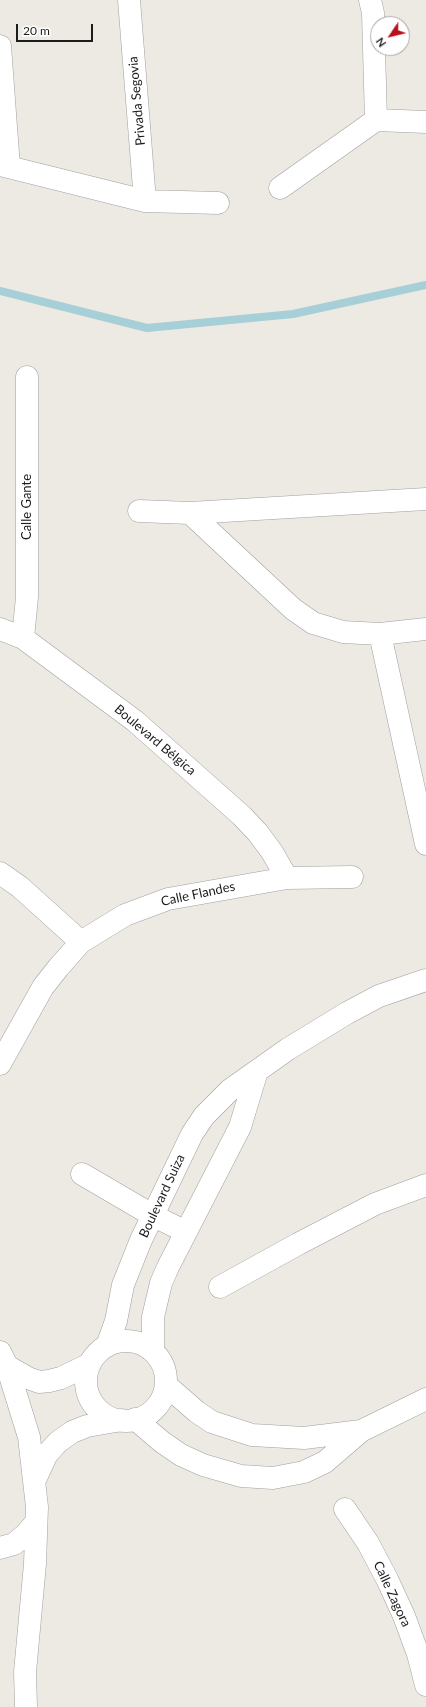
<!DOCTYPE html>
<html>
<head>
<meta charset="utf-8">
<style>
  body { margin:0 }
  #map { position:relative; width:426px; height:1707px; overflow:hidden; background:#ede9e3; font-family:Lato,sans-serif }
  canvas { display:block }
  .north { position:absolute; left:370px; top:16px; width:40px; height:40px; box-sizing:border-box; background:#fff; border:1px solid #a4a4a4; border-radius:50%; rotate:235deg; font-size:11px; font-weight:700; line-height:16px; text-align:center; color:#1c1c1c }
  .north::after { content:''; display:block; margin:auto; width:14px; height:18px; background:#b8101a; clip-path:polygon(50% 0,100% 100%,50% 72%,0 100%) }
  .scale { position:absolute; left:16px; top:24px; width:77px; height:18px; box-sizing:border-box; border:2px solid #1c1c1c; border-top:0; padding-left:5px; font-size:12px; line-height:14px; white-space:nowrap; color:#1c1c1c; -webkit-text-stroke:3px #fff; paint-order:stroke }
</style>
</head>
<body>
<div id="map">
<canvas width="426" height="1707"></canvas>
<div class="north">N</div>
<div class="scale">20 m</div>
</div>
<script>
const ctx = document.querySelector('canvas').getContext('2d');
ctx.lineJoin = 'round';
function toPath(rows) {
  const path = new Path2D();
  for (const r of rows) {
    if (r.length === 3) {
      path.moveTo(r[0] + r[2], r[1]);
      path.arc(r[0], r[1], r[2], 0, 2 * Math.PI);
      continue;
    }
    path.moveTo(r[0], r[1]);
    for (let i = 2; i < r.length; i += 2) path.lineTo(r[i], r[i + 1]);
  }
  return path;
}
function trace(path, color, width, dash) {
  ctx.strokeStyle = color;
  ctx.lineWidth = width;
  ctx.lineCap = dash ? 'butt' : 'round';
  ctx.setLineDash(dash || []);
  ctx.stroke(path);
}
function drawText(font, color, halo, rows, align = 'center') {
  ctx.font = font + ' Lato,sans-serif';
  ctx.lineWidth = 3.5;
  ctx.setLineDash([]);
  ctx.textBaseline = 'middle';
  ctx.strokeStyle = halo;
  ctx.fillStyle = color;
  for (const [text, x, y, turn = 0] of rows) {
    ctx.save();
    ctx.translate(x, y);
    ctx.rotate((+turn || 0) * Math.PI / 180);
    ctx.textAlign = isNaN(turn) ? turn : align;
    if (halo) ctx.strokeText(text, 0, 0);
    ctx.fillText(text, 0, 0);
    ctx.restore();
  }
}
trace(toPath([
  [0,291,147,328,293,314,426,285]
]), '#a6cfd7', 8);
const minor = toPath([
  [129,0,145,201],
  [370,0,373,13,376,120],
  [0,46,9,167],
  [0,165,145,201,218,203],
  [280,188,376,120,426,122],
  [139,511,190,513,426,499],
  [190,513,293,609,313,623,343,632,380,634,426,629],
  [0,629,23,638,135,721,242,816,258,833,272,852,287,878],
  [380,634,426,844],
  [23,638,27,597,27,377],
  [0,873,20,887,81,942],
  [0,1064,43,987,58,968,81,942,125,915,168,899,287,878,352,877],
  [82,1174,152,1215,186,1232],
  [220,1287,298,1244,375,1204,426,1185],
  [126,1381,40],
  [107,1346,116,1321,123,1285,141,1240,192,1134,204,1116,230,1090,288,1049,347,1013,379,996,426,980],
  [153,1351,153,1317,161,1283,168,1267,240,1127,257,1071],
  [0,1352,7,1366,29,1437,37,1507,35,1564,25,1672,26,1707],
  [7,1366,28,1378,39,1382,49,1381,61,1378,90,1364],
  [166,1385,197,1412,212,1422,252,1435,304,1438,361,1431],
  [135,1419,162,1442,181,1455,203,1465,241,1476,273,1478,304,1472,325,1462,361,1431,426,1399],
  [35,1480,47,1454,58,1442,72,1432,87,1426,122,1420],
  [345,1509,368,1543,387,1579,404,1616,418,1654,426,1685],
  [0,1548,14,1544,26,1534,36,1522]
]);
trace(minor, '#a0a0a0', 23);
trace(minor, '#fff', 22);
drawText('13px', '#1c1c1c', '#fff', [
  ["Privada Segovia",137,101,-95],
  ["Calle Gante",27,507,-90],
  ["Boulevard Bélgica",155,740,40],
  ["Calle Flandes",198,894,-12],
  ["Boulevard Suiza",162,1196,-65],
  ["Calle Zagora",392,1594,65]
]);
</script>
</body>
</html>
